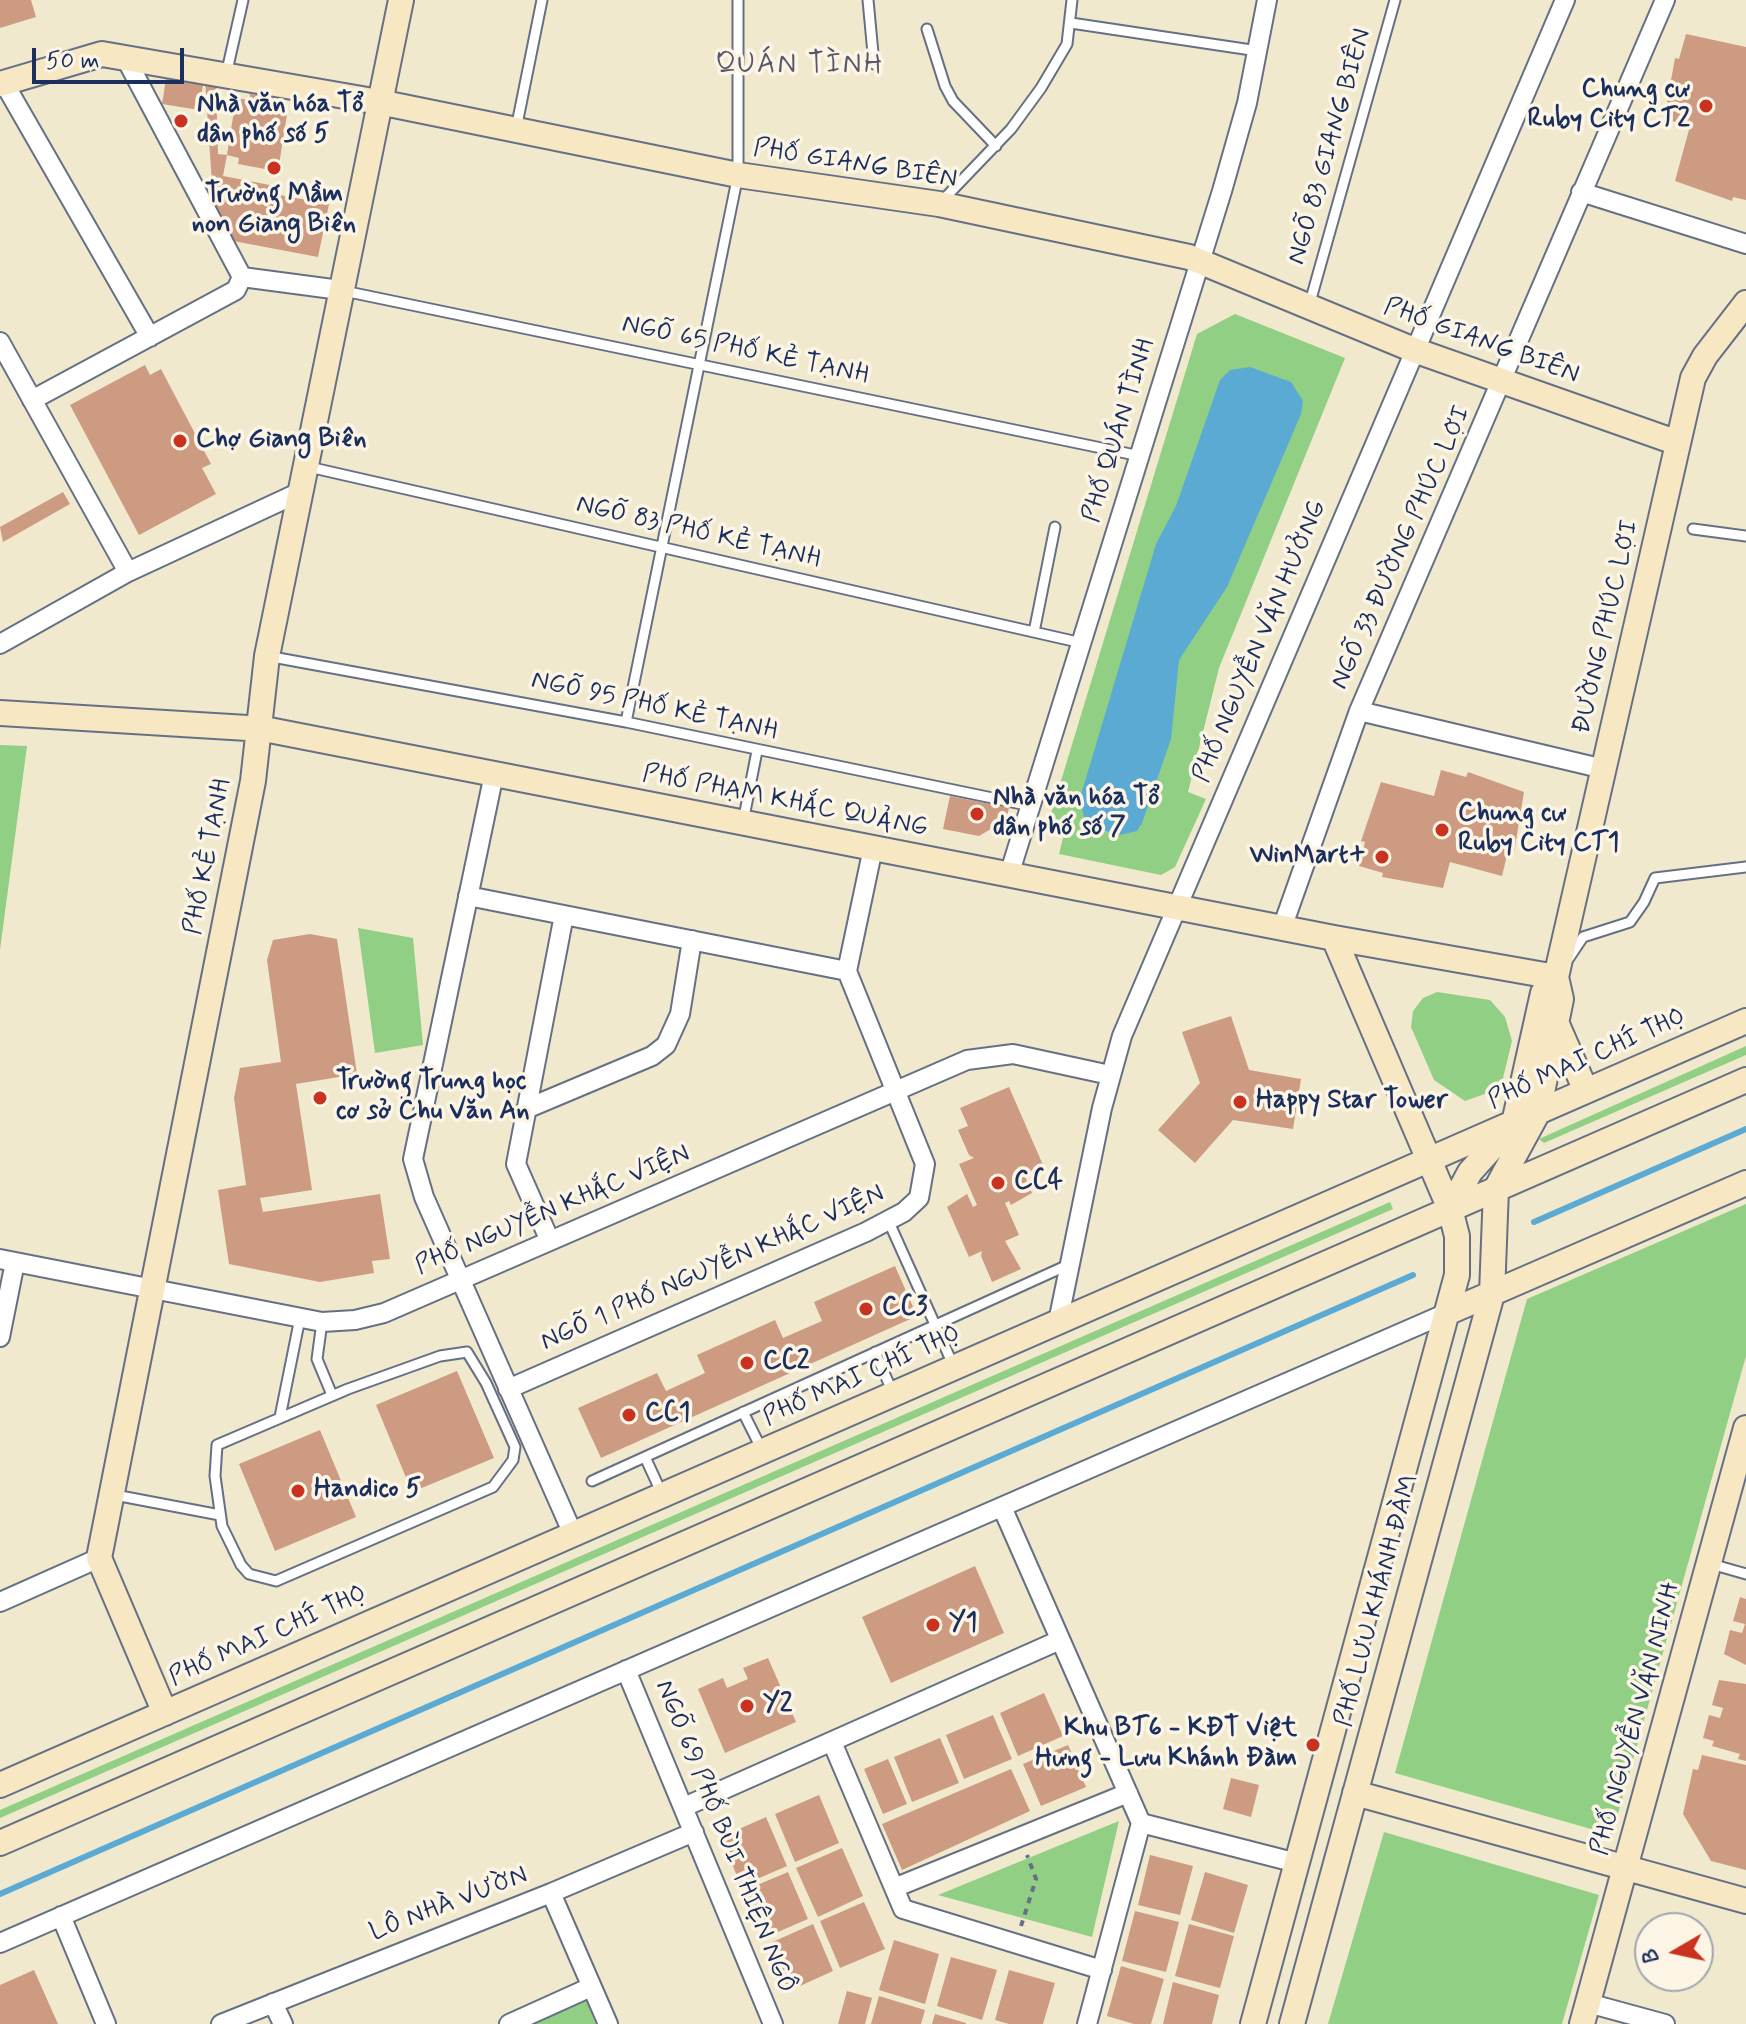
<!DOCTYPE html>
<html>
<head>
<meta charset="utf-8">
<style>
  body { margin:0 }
  #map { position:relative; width:1746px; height:2024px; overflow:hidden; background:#f0e9cd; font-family:Mynerve,sans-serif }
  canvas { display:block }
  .north { position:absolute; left:1634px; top:1912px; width:80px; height:80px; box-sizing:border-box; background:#fcf5e5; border:2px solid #a2a6af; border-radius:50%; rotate:261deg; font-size:22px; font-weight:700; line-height:32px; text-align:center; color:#1b2f5e }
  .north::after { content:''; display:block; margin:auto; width:28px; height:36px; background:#c8321e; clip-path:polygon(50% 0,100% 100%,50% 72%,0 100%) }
  .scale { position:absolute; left:32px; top:48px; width:152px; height:36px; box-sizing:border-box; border:4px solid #1b2f5e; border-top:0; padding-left:10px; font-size:24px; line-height:28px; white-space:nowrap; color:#1b2f5e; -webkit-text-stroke:6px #fcf5e5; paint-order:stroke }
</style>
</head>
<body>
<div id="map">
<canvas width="1746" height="2024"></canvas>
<div class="north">B</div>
<div class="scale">50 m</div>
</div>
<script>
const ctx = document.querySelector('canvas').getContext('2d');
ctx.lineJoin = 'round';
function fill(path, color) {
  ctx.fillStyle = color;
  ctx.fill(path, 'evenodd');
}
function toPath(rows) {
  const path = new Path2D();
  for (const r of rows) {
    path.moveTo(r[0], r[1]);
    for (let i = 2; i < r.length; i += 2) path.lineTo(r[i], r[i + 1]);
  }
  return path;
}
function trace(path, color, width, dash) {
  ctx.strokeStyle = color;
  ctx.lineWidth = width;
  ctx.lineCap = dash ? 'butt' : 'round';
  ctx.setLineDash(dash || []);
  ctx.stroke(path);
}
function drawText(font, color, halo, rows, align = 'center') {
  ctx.font = font + ' Mynerve,sans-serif';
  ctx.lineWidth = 7;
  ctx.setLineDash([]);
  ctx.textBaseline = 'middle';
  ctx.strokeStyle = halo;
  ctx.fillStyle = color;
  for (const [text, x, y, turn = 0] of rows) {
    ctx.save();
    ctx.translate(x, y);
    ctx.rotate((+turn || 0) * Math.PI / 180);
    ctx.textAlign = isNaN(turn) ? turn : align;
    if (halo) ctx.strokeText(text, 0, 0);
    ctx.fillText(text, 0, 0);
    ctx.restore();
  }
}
fill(toPath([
  [1235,314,1345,358,1219,668,1188,792,1206,799,1175,867,1161,875,1059,854,1064,834,1046,830,1197,334],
  [0,745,27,746,0,950],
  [358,928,413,938,423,1045,375,1053],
  [1437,992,1490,1000,1505,1017,1512,1041,1503,1078,1496,1090,1465,1101,1434,1080,1411,1027,1413,1011,1423,998],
  [1746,1046,1746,1055,1544,1143,1539,1139],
  [1390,1202,1393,1209,0,1818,0,1810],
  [1746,1204,1746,1356,1612,1835,1395,1773,1527,1299],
  [1119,1821,1092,1937,938,1895],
  [1384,1832,1599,1895,1562,2024,1328,2024],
  [585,1997,596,2024,529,2024]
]), '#91cf84');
fill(toPath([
  [1250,367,1291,382,1303,401,1301,414,1227,587,1179,660,1171,739,1142,823,1137,831,1120,835,1096,828,1084,817,1080,798,1156,544,1176,506,1220,380,1230,370]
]), '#5aaad4');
trace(toPath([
  [1534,1222,1746,1129],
  [0,1894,1413,1275]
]), '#5aaad4', 6);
fill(toPath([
  [0,0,31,0,36,17,0,28],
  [1686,34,1746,47,1746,200,1733,197,1732,201,1675,181,1690,126,1664,119,1675,58,1679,59],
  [166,79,203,85,199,110,162,104],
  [205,80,216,82,218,154,227,155,236,98,249,100,250,94,277,99,276,105,288,108,279,165,266,163,265,169,238,164,239,158,227,155,223,176,275,186,274,194,329,204,318,257,228,240,214,213],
  [145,365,150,375,161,369,211,464,202,468,216,494,139,535,70,405],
  [63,492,70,504,3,542,0,527],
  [1441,770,1466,777,1468,772,1524,792,1514,853,1508,851,1502,876,1450,862,1443,888,1382,877,1383,873,1359,866,1365,842,1361,841,1381,782,1434,796],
  [950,796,1009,808,1006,820,979,836,943,829],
  [310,934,337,939,357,1074,296,1084,312,1190,260,1198,263,1212,380,1194,390,1259,372,1261,374,1273,320,1282,229,1264,218,1190,246,1185,234,1098,240,1068,281,1062,267,960,273,940],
  [1231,1016,1249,1070,1301,1079,1293,1129,1233,1120,1195,1163,1158,1130,1200,1083,1182,1032],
  [1009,1087,1043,1165,1024,1174,1032,1193,1011,1205,1009,1201,1005,1203,1019,1235,1005,1241,1021,1269,992,1282,981,1256,982,1251,969,1257,947,1207,967,1194,973,1207,977,1205,959,1164,974,1158,969,1155,958,1130,968,1126,960,1108],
  [895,1266,917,1316,601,1458,578,1408,657,1373,666,1391,705,1373,697,1355,775,1320,783,1338,822,1321,814,1302],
  [457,1371,494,1458,412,1492,376,1405],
  [320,1430,356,1517,275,1551,239,1464],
  [975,1566,1004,1633,891,1683,862,1617],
  [1740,1597,1746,1599,1746,1665,1724,1654,1730,1630,1742,1633,1745,1624,1733,1621],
  [768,1658,796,1722,725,1753,698,1689,723,1678,727,1688,748,1679,743,1668],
  [1719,1680,1746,1684,1746,1761,1738,1759,1740,1754,1712,1746,1714,1741,1703,1738,1709,1715,1720,1718,1723,1708,1712,1705],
  [1044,1693,1063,1736,1018,1756,1000,1713],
  [993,1715,1012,1759,964,1779,946,1735],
  [940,1738,959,1783,912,1802,894,1757],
  [1068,1745,1086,1787,1041,1806,1023,1764],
  [1702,1755,1746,1765,1746,1870,1711,1861,1683,1814,1693,1769,1698,1770],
  [888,1759,907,1804,883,1814,864,1769],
  [1011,1769,1030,1811,902,1870,882,1824],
  [1231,1778,1259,1785,1251,1817,1223,1809],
  [819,1795,839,1843,795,1862,775,1814],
  [766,1817,787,1866,741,1886,721,1837],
  [842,1848,863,1896,818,1917,796,1868],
  [1150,1855,1193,1866,1180,1915,1138,1905],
  [788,1872,808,1919,764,1938,743,1891],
  [1205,1872,1248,1885,1234,1933,1191,1920],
  [864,1902,885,1949,840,1968,820,1921],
  [1135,1911,1179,1922,1166,1972,1122,1961],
  [813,1924,833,1971,789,1991,768,1944],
  [1189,1924,1234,1936,1220,1988,1175,1976],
  [894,1940,939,1954,925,2004,879,1990],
  [951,1957,997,1970,982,2020,937,2006],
  [1121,1966,1164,1979,1151,2024,1134,2024,1107,2016],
  [34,1970,58,2024,0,2024,0,1985],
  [1009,1970,1055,1983,1043,2024,1009,2024,995,2020],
  [1173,1982,1219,1995,1212,2024,1163,2024],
  [847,1991,872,1998,865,2024,838,2024],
  [879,1996,925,2010,921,2024,871,2024],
  [935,2014,966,2023,966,2024,932,2024]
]), '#cc9b82');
const lane = toPath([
  [868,0,874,64],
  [1071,23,1258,51],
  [927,29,945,86,953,101,996,146],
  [226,75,243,0],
  [516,129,542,0],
  [941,202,1011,129,1041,88,1067,44,1072,0],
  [344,291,1140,456],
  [1309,306,1395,0],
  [309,467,1082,643],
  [1693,529,1746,536],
  [1034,632,1055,527],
  [267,656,626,722,1031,806],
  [626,722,738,175,738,0],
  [743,822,757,751],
  [1569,958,1583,937,1630,922,1644,902,1655,878,1746,867],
  [888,1220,954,1367],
  [322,1322,317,1359,332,1395],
  [467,1352,486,1383,515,1447,513,1460,493,1487,276,1581,249,1574,241,1565,222,1526,215,1476,217,1445,348,1389,440,1356,467,1352],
  [875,1352,893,1393],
  [743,1412,761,1448],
  [280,1417,300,1318],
  [645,1457,662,1494],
  [592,1481,1070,1264],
  [115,1495,220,1515],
  [1711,1564,1746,1574]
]);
const street = toPath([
  [125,57,242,277],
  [4,83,150,337],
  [1581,192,1746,244],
  [242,277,340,290],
  [0,342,128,572],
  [32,400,236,290,242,277],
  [0,644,128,572,300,492],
  [1359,711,1604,769],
  [494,774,413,1159,424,1197,573,1534],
  [1009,875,1222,191,1247,103,1267,0],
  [468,896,847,971,873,848],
  [1282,928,1359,711,1665,0],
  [526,1109,652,1056,666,1045,680,1014,692,940],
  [550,1241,516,1164,564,915],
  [0,1259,322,1322,355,1320,384,1313,967,1060,1013,1054,1110,1075],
  [1058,1322,1102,1108,1122,1036,1565,0],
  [0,1337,15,1262],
  [508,1389,866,1232,904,1212,919,1198,925,1164,847,971],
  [1002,1507,1141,1823,1087,2024],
  [0,1602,99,1558],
  [626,1670,773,2024],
  [832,1742,903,1909,1102,1970],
  [684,1807,1060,1640],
  [1141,1823,1297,1863],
  [894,1888,1128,1793],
  [551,1893,608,2024],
  [61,1916,106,2024],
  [0,1943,1449,1312],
  [273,2003,283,2024],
  [1588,2003,1665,2024],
  [221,2024,551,1893,694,1832],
  [509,2024,591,1987]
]);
const secondary = toPath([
  [0,84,102,54,379,102,738,175,939,204,1189,257,1414,350,1678,443],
  [0,713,264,729,1334,938,1556,977],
  [1556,1022,1586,1091],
  [1450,1209,1470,1172,1514,1123,1543,993,1556,977,1693,378,1705,356,1746,303],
  [1449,1312,1746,1183],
  [165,1713,99,1558,253,781,267,656,401,0],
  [0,1785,1746,1021],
  [1355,1793,1746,1901],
  [0,1843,1746,1080],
  [1253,2024,1457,1275,1457,1236,1450,1209,1334,938],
  [1292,2024,1492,1294,1496,1189,1538,1112,1561,999,1556,977],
  [1582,2024,1746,1428]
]);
trace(lane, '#667085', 13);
trace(street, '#667085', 22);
trace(secondary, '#667085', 28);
trace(toPath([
  [1021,1926,1036,1879,1027,1855]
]), '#667085', 4, [6, 6]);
trace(lane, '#fff', 9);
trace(street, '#fff', 18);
trace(secondary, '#f7e8c3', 24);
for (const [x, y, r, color] of [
  [1706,106,8,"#c8321e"],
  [181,121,8,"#c8321e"],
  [274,168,8,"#c8321e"],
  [180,441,8,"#c8321e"],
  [977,814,8,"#c8321e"],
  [1442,830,8,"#c8321e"],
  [1382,857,8,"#c8321e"],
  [320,1098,8,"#c8321e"],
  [1240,1102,8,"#c8321e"],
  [998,1183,8,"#c8321e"],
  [866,1309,8,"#c8321e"],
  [747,1363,8,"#c8321e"],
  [629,1415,8,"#c8321e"],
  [298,1491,8,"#c8321e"],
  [933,1625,8,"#c8321e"],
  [747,1706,8,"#c8321e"],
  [1313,1745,8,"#c8321e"]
]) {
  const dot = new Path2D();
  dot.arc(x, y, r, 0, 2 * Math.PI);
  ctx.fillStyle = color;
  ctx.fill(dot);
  trace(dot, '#fcf5e5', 3);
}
drawText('bold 26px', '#1b2f5e', '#fcf5e5', [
  ["Chung cư",1690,91,"right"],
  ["Ruby City CT2",1690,121,"right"],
  ["Nhà văn hóa Tổ",197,106],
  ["dân phố số 5",197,136],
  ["Trường Mầm",274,196,"center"],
  ["non Giang Biên",274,226,"center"],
  ["Chợ Giang Biên",196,441],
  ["Nhà văn hóa Tổ",993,799],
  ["dân phố số 7",993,829],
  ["Chung cư",1458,815],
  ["Ruby City CT1",1458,845],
  ["WinMart+",1366,857,"right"],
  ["Trường Trung học",336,1083],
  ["cơ sở Chu Văn An",336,1113],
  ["Happy Star Tower",1256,1102],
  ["CC4",1014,1183],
  ["CC3",882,1309],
  ["CC2",763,1363],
  ["CC1",645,1415],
  ["Handico 5",314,1491],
  ["Y1",949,1625],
  ["Y2",763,1706],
  ["Khu BT6 - KĐT Việt",1297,1730,"right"],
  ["Hưng - Lưu Khánh Đàm",1297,1760,"right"]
], 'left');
drawText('26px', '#1b2f5e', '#fcf5e5', [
  ["NGÕ 83 GIANG BIÊN",1331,147,-74],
  ["PHỐ GIANG BIÊN",855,165,9],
  ["PHỐ GIANG BIÊN",1481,342,20],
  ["NGÕ 65 PHỐ KẺ TẠNH",745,351,12],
  ["PHỐ QUÁN TÌNH",1120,431,-73],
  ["NGÕ 83 PHỐ KẺ TẠNH",698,533,13],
  ["NGÕ 33 ĐƯỜNG PHÚC LỢI",1402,548,-66],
  ["ĐƯỜNG PHÚC LỢI",1607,627,-77],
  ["PHỐ NGUYỄN VĂN HƯỞNG",1261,642,-67],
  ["NGÕ 95 PHỐ KẺ TẠNH",654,707,12],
  ["PHỐ PHẠM KHẮC QUẢNG",785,802,11],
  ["PHỐ KẺ TẠNH",209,857,-79],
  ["PHỐ MAI CHÍ THỌ",1587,1060,-24],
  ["PHỐ NGUYỄN KHẮC VIỆN",553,1211,-23],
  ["NGÕ 1 PHỐ NGUYỄN KHẮC VIỆN",713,1269,-24],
  ["PHỐ MAI CHÍ THỌ",862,1377,-24],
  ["PHỐ LƯU KHÁNH ĐÀM",1378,1601,-75],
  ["PHỐ MAI CHÍ THỌ",268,1637,-24],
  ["PHỐ NGUYỄN VĂN NINH",1637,1719,-75],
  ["NGÕ 69 PHỐ BÙI THIỆN NGÔ",724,1837,68],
  ["LÔ NHÀ VƯỜN",449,1905,-21]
]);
ctx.letterSpacing = '2px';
drawText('28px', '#59556b', '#fcf5e5', [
  ["QUÁN TÌNH",800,66]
]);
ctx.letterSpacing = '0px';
</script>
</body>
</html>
